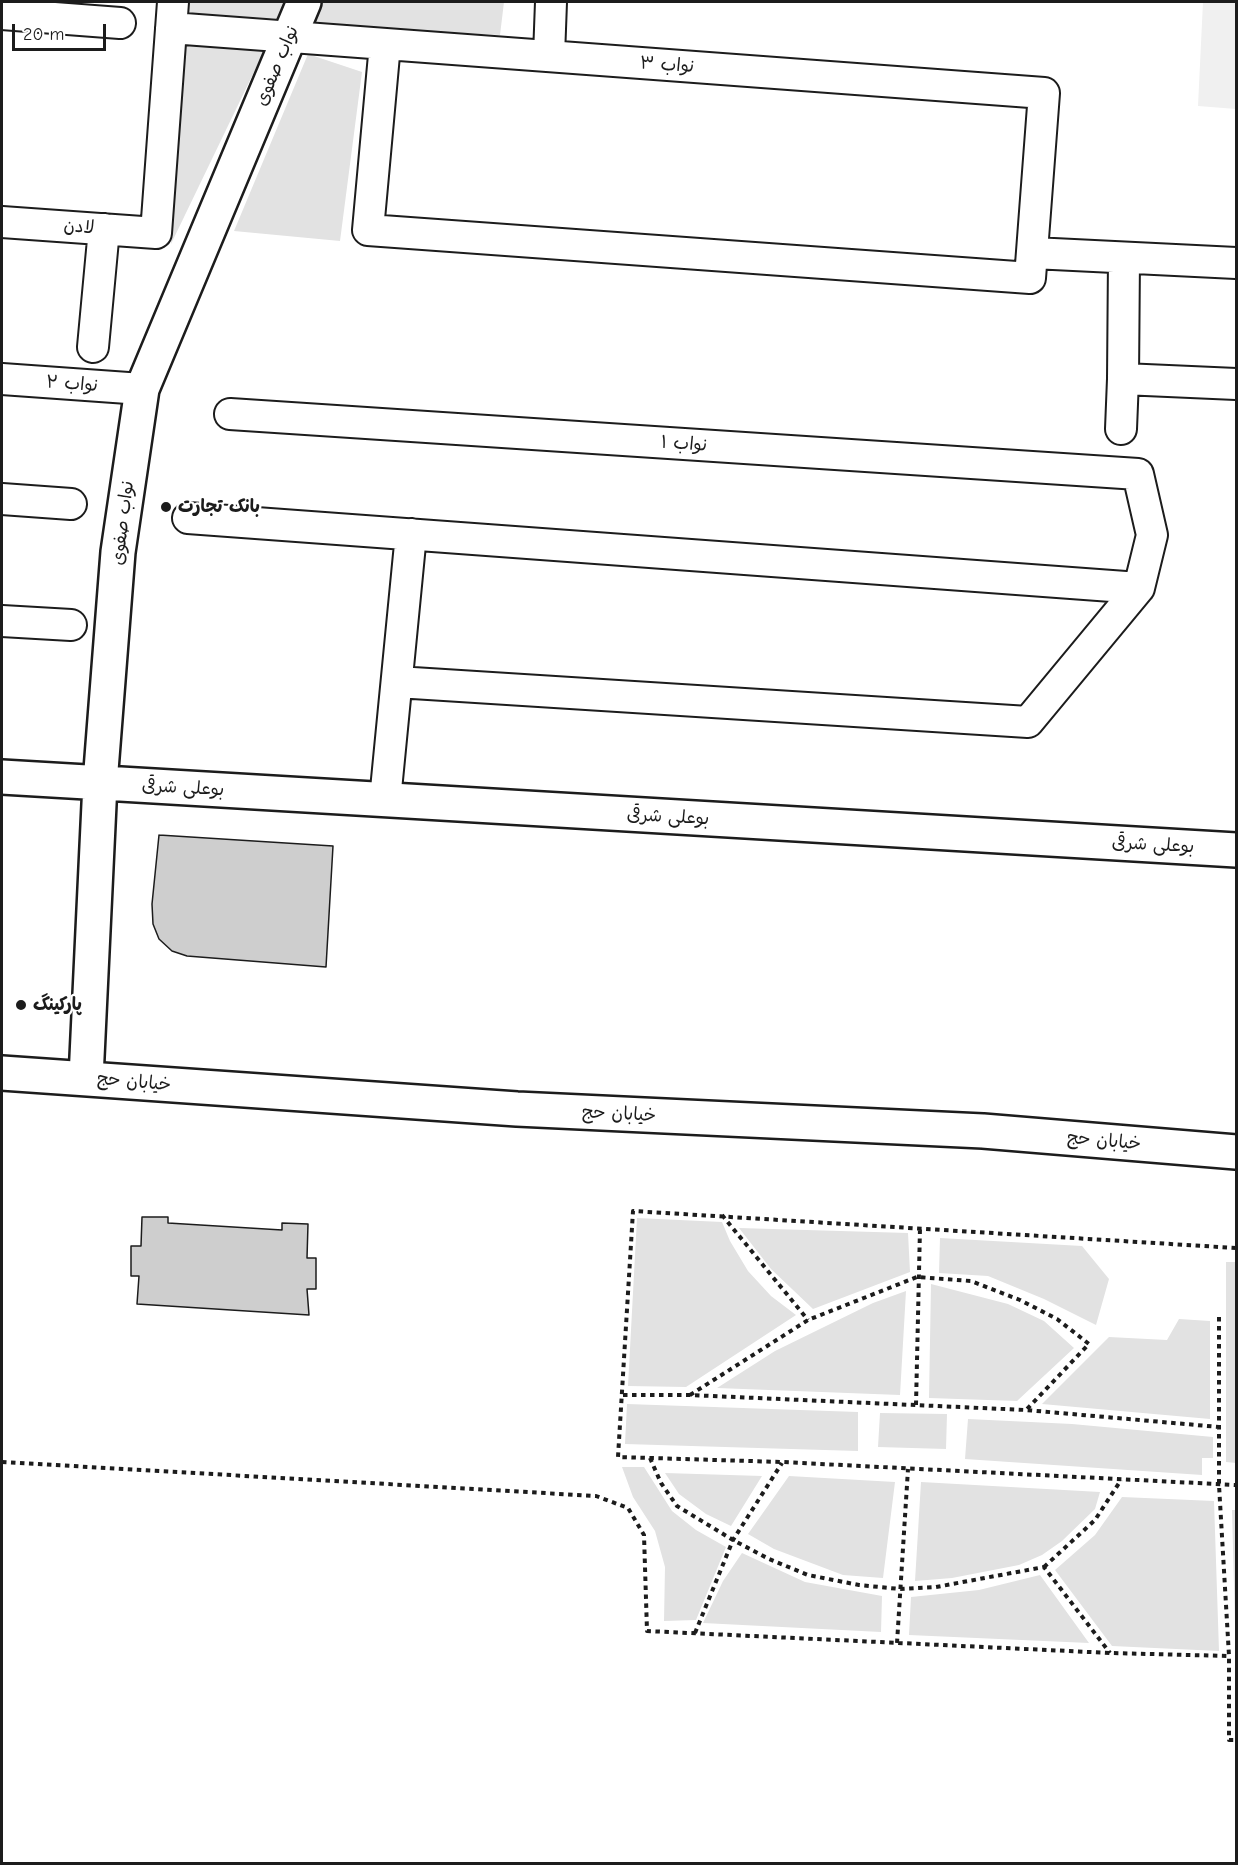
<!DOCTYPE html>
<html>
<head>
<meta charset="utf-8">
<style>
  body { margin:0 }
  #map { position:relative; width:1238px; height:1865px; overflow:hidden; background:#fff; font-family:"Comic Neue",sans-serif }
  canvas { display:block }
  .frame { position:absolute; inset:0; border:3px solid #1c1c1c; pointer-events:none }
  .scale { position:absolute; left:12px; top:24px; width:94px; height:27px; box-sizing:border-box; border:3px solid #1c1c1c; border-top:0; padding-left:8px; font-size:18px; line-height:21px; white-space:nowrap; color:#1c1c1c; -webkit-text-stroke:4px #fff; paint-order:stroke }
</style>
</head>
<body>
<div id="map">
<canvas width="1238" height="1865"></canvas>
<div class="frame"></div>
<div class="scale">20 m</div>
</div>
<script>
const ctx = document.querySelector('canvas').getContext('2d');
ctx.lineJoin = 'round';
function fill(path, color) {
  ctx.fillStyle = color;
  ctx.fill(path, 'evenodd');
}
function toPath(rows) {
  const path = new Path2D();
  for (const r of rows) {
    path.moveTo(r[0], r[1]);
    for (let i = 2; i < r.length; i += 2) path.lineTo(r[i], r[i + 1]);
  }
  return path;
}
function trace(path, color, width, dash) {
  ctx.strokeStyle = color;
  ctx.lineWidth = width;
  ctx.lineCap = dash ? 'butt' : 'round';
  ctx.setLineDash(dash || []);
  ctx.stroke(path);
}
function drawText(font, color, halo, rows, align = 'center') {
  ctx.font = font + ' "Comic Neue","Playpen Sans Arabic",sans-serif';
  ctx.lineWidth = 4.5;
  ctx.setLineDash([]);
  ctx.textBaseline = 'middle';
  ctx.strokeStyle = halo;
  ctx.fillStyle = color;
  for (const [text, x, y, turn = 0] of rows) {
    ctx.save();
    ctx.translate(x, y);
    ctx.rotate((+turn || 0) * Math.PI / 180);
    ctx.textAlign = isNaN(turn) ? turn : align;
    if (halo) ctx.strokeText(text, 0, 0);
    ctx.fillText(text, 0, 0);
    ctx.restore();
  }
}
fill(toPath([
  [1203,2,1236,2,1236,109,1198,106]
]), '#f0f0f0');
fill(toPath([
  [186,2,287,2,279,19,185,13],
  [320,2,504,2,500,35,309,25],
  [183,41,266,47,171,244],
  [308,54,362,72,340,241,234,231],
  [637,1218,722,1222,730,1241,748,1271,771,1296,796,1315,686,1387,628,1386],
  [739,1228,908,1233,910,1272,813,1309,771,1269],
  [940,1238,1082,1246,1109,1279,1096,1325,1044,1299,988,1276,939,1273],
  [1226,1262,1236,1262,1236,1463,1226,1462],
  [931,1284,1008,1304,1044,1321,1074,1348,1017,1401,929,1398],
  [906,1291,900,1395,717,1388,775,1351,873,1303],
  [1179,1319,1210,1321,1210,1419,1042,1404,1109,1337,1167,1340],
  [627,1404,858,1412,858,1451,625,1444],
  [880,1413,947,1414,946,1449,878,1447],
  [968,1419,1072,1424,1213,1437,1213,1458,1202,1458,1202,1475,965,1459],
  [622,1467,644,1467,672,1511,696,1530,726,1547,696,1620,664,1621,665,1567,655,1531,633,1497],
  [665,1473,762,1476,731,1526,706,1514,679,1494],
  [789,1476,895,1482,883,1578,843,1575,774,1549,748,1534],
  [921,1482,1100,1492,1095,1509,1062,1541,1042,1555,1019,1565,988,1571,952,1578,915,1581],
  [1122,1497,1214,1501,1219,1651,1112,1646,1055,1570,1095,1535],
  [1232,1510,1236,1510,1236,1662],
  [742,1553,805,1582,882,1596,881,1632,703,1623,723,1581],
  [1040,1575,1089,1643,909,1635,911,1597,979,1590]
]), '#e2e2e2');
const building = toPath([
  [159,835,333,846,326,967,187,956,172,951,159,939,153,924,152,904,159,835],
  [142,1217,168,1217,168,1223,282,1230,282,1223,308,1224,307,1258,316,1258,316,1289,307,1289,309,1315,137,1304,139,1276,131,1276,131,1246,141,1246,142,1217]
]);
fill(building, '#cecece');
trace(building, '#1c1c1c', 1.5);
const minor = toPath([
  [2,14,120,23],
  [171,28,1044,93,1030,278,368,230,385,44],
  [549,56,551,2],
  [2,222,156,233,173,2],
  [1033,253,1236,263],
  [1124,258,1123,379,1236,384],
  [93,347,104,229],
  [2,379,142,389],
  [230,414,1138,474,1152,535,1139,588,1028,722,397,682],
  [1121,429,1123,379],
  [2,499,71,504],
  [188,518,1139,588],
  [2,621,71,625],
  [385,800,411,534]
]);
const tertiary = toPath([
  [2,777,1236,850],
  [86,1078,100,783,118,552,142,389,304,2]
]);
const secondary = toPath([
  [2,1073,517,1109,983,1131,1236,1152]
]);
trace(minor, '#1c1c1c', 34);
trace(tertiary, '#1c1c1c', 38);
trace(secondary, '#1c1c1c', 38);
trace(toPath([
  [722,1215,808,1320],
  [1236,1248,633,1211,618,1457,782,1462,1236,1485],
  [1219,1317,1219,1485,1229,1656,1229,1740,1236,1740],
  [623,1395,689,1395,1026,1410,1219,1427],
  [690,1395,808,1320,917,1277,971,1281,1020,1300,1057,1319,1089,1344,1026,1410],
  [916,1405,920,1228],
  [650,1458,661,1483,677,1506,733,1540,769,1559,808,1575,859,1585,900,1589,936,1587,1044,1567,1110,1653],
  [2,1462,596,1496,628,1508,644,1535,647,1631,1110,1653,1229,1656],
  [1044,1567,1095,1520,1121,1480],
  [695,1633,733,1540,782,1463],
  [897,1643,908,1469]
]), '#1c1c1c', 4, [4.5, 4.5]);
trace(minor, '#fff', 30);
trace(tertiary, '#fff', 33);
trace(secondary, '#fff', 33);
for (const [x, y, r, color] of [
  [166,507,6,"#1c1c1c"],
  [21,1005,6,"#1c1c1c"]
]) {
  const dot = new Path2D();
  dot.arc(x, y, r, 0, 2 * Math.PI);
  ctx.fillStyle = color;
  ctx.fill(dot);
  trace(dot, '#fff', 2);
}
drawText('18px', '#1c1c1c', '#fff', [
  ["نواب ۳",667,65,4],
  ["نواب صفوی",277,66,-67],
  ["لادن",79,227,4],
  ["نواب ۲",72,384,4],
  ["نواب ۱",684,444,4],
  ["نواب صفوی",123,523,-83],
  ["بوعلی شرقی",183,788,3],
  ["بوعلی شرقی",668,817,3],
  ["بوعلی شرقی",1153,845,3],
  ["خیابان حج",134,1082,5],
  ["خیابان حج",619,1114,3],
  ["خیابان حج",1104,1141,5]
]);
drawText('bold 18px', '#1c1c1c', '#fff', [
  ["بانک تجارت",178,507],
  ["پارکینگ",33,1005]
], 'left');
</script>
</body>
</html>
